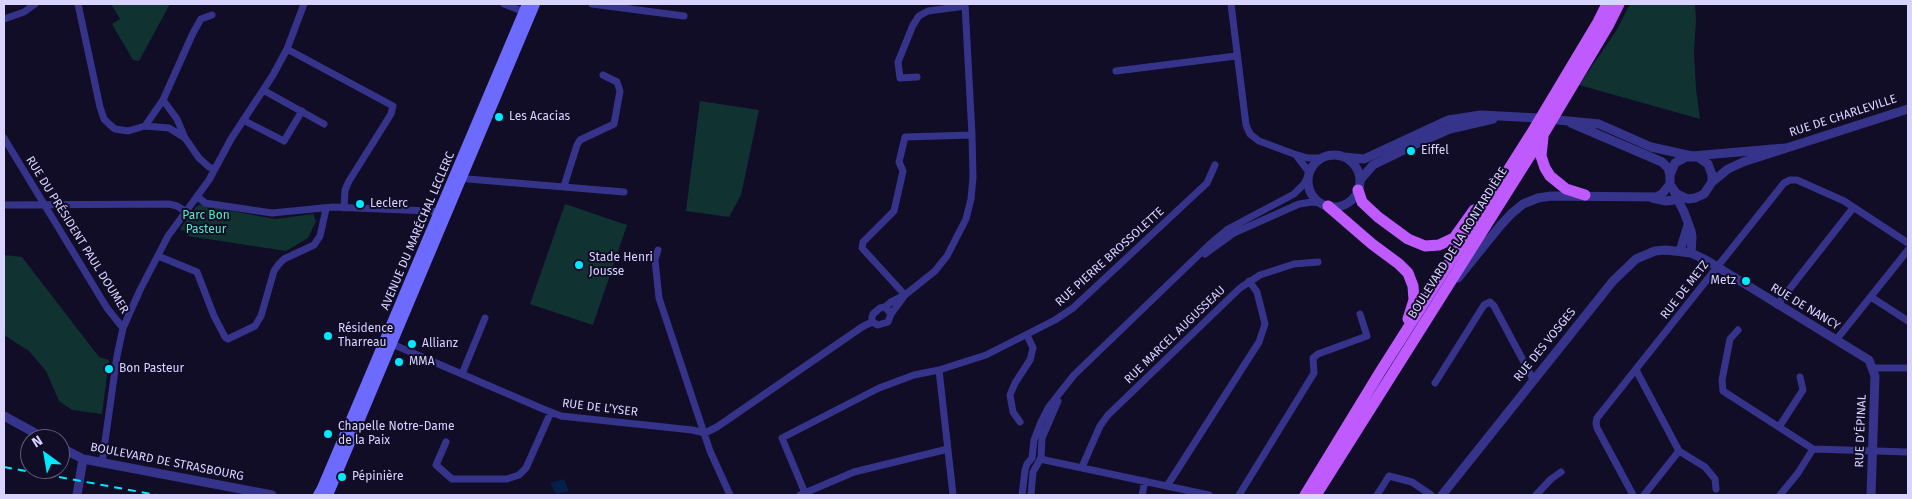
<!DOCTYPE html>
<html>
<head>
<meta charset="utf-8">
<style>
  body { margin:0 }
  #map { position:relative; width:1912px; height:499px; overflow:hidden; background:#110d27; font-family:"Fira Sans",sans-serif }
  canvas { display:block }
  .frame { position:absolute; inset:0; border:5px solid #d8d3ff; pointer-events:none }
  .north { position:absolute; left:20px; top:429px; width:50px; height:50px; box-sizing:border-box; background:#110d27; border:1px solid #615c7d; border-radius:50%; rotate:328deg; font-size:14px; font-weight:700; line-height:20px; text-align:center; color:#d8d3ff }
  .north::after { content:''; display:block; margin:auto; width:18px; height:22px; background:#00e9fe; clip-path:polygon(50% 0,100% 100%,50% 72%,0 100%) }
</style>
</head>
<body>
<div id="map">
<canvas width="1912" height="499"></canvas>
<div class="frame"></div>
<div class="north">N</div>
</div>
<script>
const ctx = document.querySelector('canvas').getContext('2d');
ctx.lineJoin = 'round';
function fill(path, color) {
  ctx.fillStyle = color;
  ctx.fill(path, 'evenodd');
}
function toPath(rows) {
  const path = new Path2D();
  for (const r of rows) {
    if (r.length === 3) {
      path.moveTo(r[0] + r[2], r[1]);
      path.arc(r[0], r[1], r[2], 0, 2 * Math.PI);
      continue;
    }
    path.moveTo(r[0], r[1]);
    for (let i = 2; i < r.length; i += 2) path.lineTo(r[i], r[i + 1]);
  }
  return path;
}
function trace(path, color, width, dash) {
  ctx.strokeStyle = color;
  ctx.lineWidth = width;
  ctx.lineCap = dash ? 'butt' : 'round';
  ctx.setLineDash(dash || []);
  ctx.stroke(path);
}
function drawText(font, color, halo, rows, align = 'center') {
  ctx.font = font + ' "Fira Sans",sans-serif';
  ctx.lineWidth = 4;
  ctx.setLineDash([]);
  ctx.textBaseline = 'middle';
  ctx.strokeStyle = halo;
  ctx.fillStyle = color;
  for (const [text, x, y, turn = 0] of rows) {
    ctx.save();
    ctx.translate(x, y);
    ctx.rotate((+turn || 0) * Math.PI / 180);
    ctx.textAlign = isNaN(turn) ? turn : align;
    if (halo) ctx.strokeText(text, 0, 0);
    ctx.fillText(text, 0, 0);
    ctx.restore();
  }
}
fill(toPath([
  [111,4,170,4,139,61,133,60,112,24,120,19],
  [1630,4,1695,4,1696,20,1694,52,1696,89,1700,119,1579,85,1616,31],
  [700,101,759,110,741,195,729,217,686,211],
  [565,204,627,225,593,325,530,304],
  [199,205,275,219,313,214,316,221,308,238,286,251,188,236,189,233,180,229,196,207],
  [4,255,22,257,99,357,109,360,102,414,72,410,59,401,46,371,29,351,4,335]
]), '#103230');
fill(toPath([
  [564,479,569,491,556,494,550,483]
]), '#061f48');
trace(toPath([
  [78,4,100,107,104,119,109,124,115,129,128,131,145,126,169,128,185,138,199,158,209,167,215,169],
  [504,4,527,13],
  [592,4,684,16],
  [965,4,972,135,973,177,971,199,966,219,947,256,935,271,905,295,862,248,863,242,894,211,903,171,899,162,905,137,972,135],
  [1231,4,1246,125,1250,134,1259,141,1294,154,1308,158,1322,158],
  [4,19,24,12,35,4],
  [287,49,393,106,391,114,349,181,345,190,344,208],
  [1116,71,1236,56],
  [917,77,900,78,898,62,913,25,919,16,928,11,965,6],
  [263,90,324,124],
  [163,100,177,119,185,138],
  [243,120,284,141,302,111],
  [145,126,163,100,193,33,201,19,212,15],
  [4,138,107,308,123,328],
  [1296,155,1309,172],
  [457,177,468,179,624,192],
  [564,186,577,145,580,140,614,124,620,91,617,82,603,75],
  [197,196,205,203,272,213,333,207,429,211,439,212,441,215],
  [4,205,169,204,177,206,185,211],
  [658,250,655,260,659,298,710,451,730,495],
  [1205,254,1234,233,1299,204,1312,202,1321,203],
  [158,256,197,272,214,316,225,337,228,339,255,326,261,316,274,271,279,264,284,259,314,245,320,236,326,209],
  [1871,297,1908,321],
  [1777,305,1853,208],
  [885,307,891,302,905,295,891,314,888,322,878,325,872,322,872,317,873,314,880,308,885,307,891,314],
  [1738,330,1730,339,1722,380,1723,391,1813,449,1908,452],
  [1836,340,1908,250],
  [391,341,392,344,543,409,561,416,692,430,705,433],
  [1873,368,1908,368],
  [939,370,953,495],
  [1636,370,1679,451,1705,467,1715,479,1716,489],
  [462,374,485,318],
  [1435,383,1484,305,1490,302,1494,306,1533,379],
  [1020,422,1013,412,1010,395,1015,383,1030,360,1033,348,1027,335],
  [1779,427,1803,390,1800,377],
  [705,433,717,427,862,327,872,322],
  [446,442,436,465,452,479,507,479,519,475,526,468,551,412],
  [1032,458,1034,440,1041,422,1048,408,1074,375,1209,245,1228,229,1294,194,1304,184,1308,176],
  [1040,459,1209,495],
  [102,463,117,356,123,328,140,290,168,236,209,180,231,139,273,75,287,49,304,4],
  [1082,467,1100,426,1108,415,1240,288,1260,275,1294,264,1318,262],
  [1167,486,1259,342,1265,324,1257,292,1249,281],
  [805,493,782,438,879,388,914,375,939,370,986,355,1055,320,1073,308,1207,183,1215,165],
  [800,495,854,472,948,449],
  [1022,495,1025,470,1027,464,1032,458],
  [1031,495,1033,472,1041,458,1042,438,1058,401],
  [1142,495,1145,481],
  [1239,495,1314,373,1313,358,1318,354,1367,336,1360,314],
  [1377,495,1389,476,1412,482,1431,495],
  [1536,495,1551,479,1561,472],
  [1633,495,1597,428,1596,423,1597,418,1784,183,1790,180,1797,180,1844,201,1908,243],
  [1644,495,1679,451],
  [1780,495,1798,473,1813,449]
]), '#36348a', 7);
trace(toPath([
  [1571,123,1662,162,1668,168,1670,175],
  [1334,181,26],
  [1344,157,1364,159,1448,120,1481,115,1538,118,1599,124,1651,147,1692,156,1785,148],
  [1360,180,1373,165,1414,145,1450,129,1493,119],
  [1712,182,1728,169,1743,162,1908,109],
  [1673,189,1677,194,1688,199,1695,198,1704,194,1712,182,1712,175,1708,164,1698,157,1686,157,1675,163,1670,175,1670,184,1673,189,1678,200,1684,212,1691,231,1692,237,1691,253],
  [1652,198,1666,201,1682,199],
  [1680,251,1688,225],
  [1458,278,1500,226,1511,214,1523,204,1538,198,1551,196,1656,197,1662,194,1670,184],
  [4,416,46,439],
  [60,447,83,459,272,495],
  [77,495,83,459],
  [1442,495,1613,281,1636,259,1655,251,1666,250,1691,253,1706,260,1869,360,1875,376,1871,495]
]), '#36348a', 9);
trace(toPath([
  [318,495,322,488,527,4],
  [328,495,535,4]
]), '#6c6aff', 10);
trace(toPath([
  [1543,137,1541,156,1545,168,1550,176,1566,189,1585,195],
  [1358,190,1362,202,1378,217,1408,239,1425,246,1439,245,1454,238,1474,210],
  [1328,206,1372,244,1399,264,1408,273,1413,286,1414,300,1408,319],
  [1305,495,1380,372,1531,134,1598,22,1607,4],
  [1316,495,1543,135,1608,26,1619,4]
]), '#bf5aff', 11);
trace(toPath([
  [4,467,157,495]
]), '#00e9fe', 2, [8, 6]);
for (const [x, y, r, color] of [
  [499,117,5,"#00e9fe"],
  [1411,151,5,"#00e9fe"],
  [360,204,5,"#00e9fe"],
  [579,265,5,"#00e9fe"],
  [1746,281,5,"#00e9fe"],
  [328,336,5,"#00e9fe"],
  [412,344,5,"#00e9fe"],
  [399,362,5,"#00e9fe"],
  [109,369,5,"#00e9fe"],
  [328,434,5,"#00e9fe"],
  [342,477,5,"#00e9fe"]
]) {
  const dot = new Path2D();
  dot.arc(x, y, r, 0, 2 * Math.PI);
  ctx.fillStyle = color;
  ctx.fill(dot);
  trace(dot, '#110d27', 2);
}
drawText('12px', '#d8d3ff', '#110d27', [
  ["RUE DE CHARLEVILLE",1843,116,-18],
  ["AVENUE DU MARÉCHAL LECLERC",418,231,-67],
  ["RUE DU PRÉSIDENT PAUL DOUMER",77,235,58],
  ["BOULEVARD DE LA RONTARDIÈRE",1458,243,-58],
  ["RUE PIERRE BROSSOLETTE",1110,257,-42],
  ["RUE DE METZ",1685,290,-52],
  ["RUE DE NANCY",1805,307,31],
  ["RUE MARCEL AUGUSSEAU",1175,335,-44],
  ["RUE DES VOSGES",1545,345,-51],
  ["RUE DE L’YSER",600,408,7],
  ["RUE D’ÉPINAL",1861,431,-88],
  ["BOULEVARD DE STRASBOURG",167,462,11]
]);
drawText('12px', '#d8d3ff', '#110d27', [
  ["Les Acacias",509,117],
  ["Eiffel",1421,151],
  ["Leclerc",370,204],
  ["Stade Henri",589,258],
  ["Jousse",589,272],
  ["Metz",1736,281,"right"],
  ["Résidence",338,329],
  ["Tharreau",338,343],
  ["Allianz",422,344],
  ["MMA",409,362],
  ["Bon Pasteur",119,369],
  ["Chapelle Notre-Dame",338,427],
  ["de la Paix",338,441],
  ["Pépinière",352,477]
], 'left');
drawText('12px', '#55e9c2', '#110d27', [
  ["Parc Bon",206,216],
  ["Pasteur",206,230]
]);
</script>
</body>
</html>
